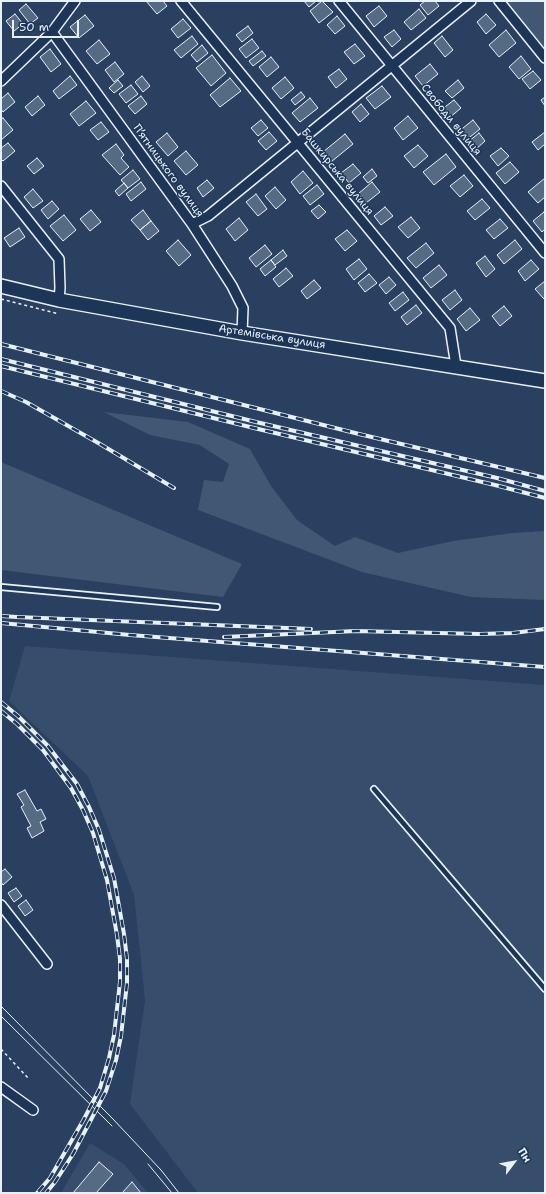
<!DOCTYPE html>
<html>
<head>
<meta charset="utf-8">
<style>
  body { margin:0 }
  #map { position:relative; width:546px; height:1194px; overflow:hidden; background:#294061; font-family:"Shantell Sans",sans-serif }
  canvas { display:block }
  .frame { position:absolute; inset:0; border:2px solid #e8f1f8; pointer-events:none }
  .north { position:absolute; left:494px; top:1142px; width:40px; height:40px; -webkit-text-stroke:3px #1d3557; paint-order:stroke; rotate:58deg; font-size:11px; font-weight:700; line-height:16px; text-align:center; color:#e8f1f8 }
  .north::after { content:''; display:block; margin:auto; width:14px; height:18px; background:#e8f1f8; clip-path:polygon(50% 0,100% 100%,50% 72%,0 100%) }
  .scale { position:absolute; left:12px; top:20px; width:67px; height:18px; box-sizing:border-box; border:2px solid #e8f1f8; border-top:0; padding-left:5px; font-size:12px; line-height:14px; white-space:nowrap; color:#e8f1f8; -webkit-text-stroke:3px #1d3557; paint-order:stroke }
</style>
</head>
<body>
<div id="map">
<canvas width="546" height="1194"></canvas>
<div class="frame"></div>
<div class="north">Пн</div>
<div class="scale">50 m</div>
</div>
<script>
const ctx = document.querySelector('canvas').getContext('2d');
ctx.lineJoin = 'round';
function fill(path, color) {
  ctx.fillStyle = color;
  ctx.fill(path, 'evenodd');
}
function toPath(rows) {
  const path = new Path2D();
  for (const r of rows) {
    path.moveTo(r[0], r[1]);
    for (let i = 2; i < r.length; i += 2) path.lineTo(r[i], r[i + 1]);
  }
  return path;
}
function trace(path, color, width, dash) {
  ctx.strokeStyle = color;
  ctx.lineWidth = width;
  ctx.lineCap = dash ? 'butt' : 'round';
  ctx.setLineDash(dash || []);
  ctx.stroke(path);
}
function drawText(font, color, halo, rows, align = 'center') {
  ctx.font = font + ' "Shantell Sans",sans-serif';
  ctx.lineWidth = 3;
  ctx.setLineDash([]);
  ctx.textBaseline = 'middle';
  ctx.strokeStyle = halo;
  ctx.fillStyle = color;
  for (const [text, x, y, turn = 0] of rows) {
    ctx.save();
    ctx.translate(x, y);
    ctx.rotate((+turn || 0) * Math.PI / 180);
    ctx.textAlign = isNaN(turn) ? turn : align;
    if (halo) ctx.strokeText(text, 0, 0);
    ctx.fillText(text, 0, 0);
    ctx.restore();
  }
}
fill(toPath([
  [25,646,545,685,545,1193,198,1193,130,1104,145,1000,134,895,88,776,9,701],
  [90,1143,124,1164,148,1193,61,1193]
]), '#364d6b');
fill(toPath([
  [506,1,545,1,545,50],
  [104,412,188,422,250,449,271,486,297,520,335,546,355,537,398,553,453,541,513,533,545,531,545,600,471,597,362,572,198,510,204,480,223,482,229,464,200,445,150,435],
  [1,462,142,522,242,564,223,597,1,570]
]), '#415774');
const building = toPath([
  [146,1,163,1,167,6,157,14,146,1],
  [304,1,316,1,309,7,304,1],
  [322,1,333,12,319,23,310,11,322,1],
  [425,1,435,1,439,6,428,15,420,5,425,1],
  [26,4,38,18,30,24,19,10,26,4],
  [379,6,387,16,374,27,366,16,379,6],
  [419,9,426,18,411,30,404,22,419,9],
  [15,14,23,24,14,31,6,21,15,14],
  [486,14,496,25,486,34,477,22,486,14],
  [85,15,94,26,79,38,70,27,85,15],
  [337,16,345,26,335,34,327,25,337,16],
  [183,19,191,28,178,38,171,29,183,19],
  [248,26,253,33,242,42,236,35,248,26],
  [394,30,401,39,392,47,384,37,394,30],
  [506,30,516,43,499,57,489,45,506,30],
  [192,36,198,44,181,58,174,50,192,36],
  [442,36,453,50,445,57,434,43,442,36],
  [252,39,259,48,246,58,239,49,252,39],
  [99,40,110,54,97,64,86,51,99,40],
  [355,44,365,56,354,64,344,52,355,44],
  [202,45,208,53,197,62,191,55,202,45],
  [50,49,61,64,51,72,40,57,50,49],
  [262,51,266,56,253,66,249,61,262,51],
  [212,55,226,73,211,86,196,68,212,55],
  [521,56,531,69,519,79,509,67,521,56],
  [271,57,279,67,267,77,259,67,271,57],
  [115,62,124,74,114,82,105,70,115,62],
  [430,64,438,74,423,86,415,76,430,64],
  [339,69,347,79,336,88,328,77,339,69],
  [533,71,541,80,530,89,522,79,533,71],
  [70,76,77,85,59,99,53,91,70,76],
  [142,76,150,86,143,92,135,82,142,76],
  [285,77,294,88,281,99,272,88,285,77],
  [230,78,241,91,220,107,210,95,230,78],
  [118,80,123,86,114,93,109,88,118,80],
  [458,80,464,88,452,98,445,91,458,80],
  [131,85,138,94,126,103,119,94,131,85],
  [382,86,391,97,375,109,366,98,382,86],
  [301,92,305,97,295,105,291,100,301,92],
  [8,93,15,102,3,112,1,109,1,99,8,93],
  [38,96,45,105,32,116,25,107,38,96],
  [141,96,147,104,135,114,128,106,141,96],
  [545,97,545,106,541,100,545,97],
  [310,98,318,108,300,122,292,113,310,98],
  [454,100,461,108,448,119,441,110,454,100],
  [86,101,96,113,79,126,70,114,86,101],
  [361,104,369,114,360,122,352,112,361,104],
  [408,116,418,128,403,140,394,128,408,116],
  [3,118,13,130,1,140,1,119,3,118],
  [261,120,268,128,258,136,251,128,261,120],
  [473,120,480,129,465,141,458,132,473,120],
  [101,122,109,132,98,140,90,130,101,122],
  [269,132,277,141,266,150,258,141,269,132],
  [545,132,545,144,538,150,532,142,545,132],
  [167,133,178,147,168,156,156,142,167,133],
  [479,133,485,141,475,150,468,142,479,133],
  [345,134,353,144,331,162,323,152,345,134],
  [8,143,15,151,3,161,1,159,1,148,8,143],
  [116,144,124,155,121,158,129,167,120,175,102,155,116,144],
  [418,145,428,156,414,168,404,156,418,145],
  [501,148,509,156,498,166,490,156,501,148],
  [186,151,198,165,186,175,174,161,186,151],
  [446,154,456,167,434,185,423,172,446,154],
  [37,158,44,166,34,174,27,166,37,158],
  [510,162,519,172,505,184,496,173,510,162],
  [353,164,361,173,349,183,341,173,353,164],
  [372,169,377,176,368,183,363,177,372,169],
  [133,170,140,179,128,188,121,180,133,170],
  [303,171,313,183,300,194,291,182,303,171],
  [464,175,473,186,460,197,450,186,464,175],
  [545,178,545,197,538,203,528,192,545,178],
  [207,180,214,188,203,197,197,188,207,180],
  [141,182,146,189,131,201,126,194,141,182],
  [372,182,380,192,366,203,358,194,372,182],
  [124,183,128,188,119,196,115,191,124,183],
  [317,185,324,194,310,205,303,196,317,185],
  [275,187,286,200,276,209,265,196,275,187],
  [33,189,43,201,33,208,24,197,33,189],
  [256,194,267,209,258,216,246,202,256,194],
  [482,199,490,208,475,220,467,211,482,199],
  [52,201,59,209,48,219,41,210,52,201],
  [319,205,326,212,318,219,311,211,319,205],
  [385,207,393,216,381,225,374,216,385,207],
  [91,210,101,222,90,231,80,219,91,210],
  [143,210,151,221,140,230,131,220,143,210],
  [544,212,545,213,545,229,542,232,533,221,544,212],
  [64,215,76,230,63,241,50,226,64,215],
  [411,217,420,228,408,238,398,227,411,217],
  [239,218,248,230,235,241,226,229,239,218],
  [500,219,508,228,494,239,486,230,500,219],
  [151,221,159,231,148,240,140,230,151,221],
  [19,228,25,237,10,247,4,238,19,228],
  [347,230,357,241,345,251,335,239,347,230],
  [178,240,191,255,179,266,166,251,178,240],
  [515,240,522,249,504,264,497,255,515,240],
  [426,243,434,253,416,268,407,258,426,243],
  [265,245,272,254,256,267,249,258,265,245],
  [283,250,287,256,275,265,271,260,283,250],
  [485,256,495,269,486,277,476,263,485,256],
  [359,259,367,269,354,280,346,269,359,259],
  [271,260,276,267,265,276,260,269,271,260],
  [531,260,539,269,525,281,518,271,531,260],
  [439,265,447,275,431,288,423,278,439,265],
  [286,268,293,276,279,287,273,279,286,268],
  [369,274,377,283,365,292,358,283,369,274],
  [389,277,396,285,386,294,379,285,389,277],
  [314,280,321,288,307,299,301,291,314,280],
  [545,281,545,299,544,299,535,289,545,281],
  [455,290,462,300,450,310,442,300,455,290],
  [403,292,409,300,395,311,389,303,403,292],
  [416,305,422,313,407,325,401,317,416,305],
  [504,306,512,316,500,326,492,316,504,306],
  [470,308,480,320,466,331,457,319,470,308],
  [25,790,37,811,41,809,46,819,40,822,44,831,32,838,27,828,31,826,21,807,24,805,17,794,25,790],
  [5,869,12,877,3,885,1,882,1,872,5,869],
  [16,888,22,896,14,902,8,893,16,888],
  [26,900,33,910,25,916,18,906,26,900],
  [99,1162,113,1174,96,1193,73,1193,99,1162],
  [132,1182,141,1193,122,1193,132,1182]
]);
fill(building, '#556a83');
trace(building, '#e8f1f8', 1);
const service = toPath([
  [1,587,217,607],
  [374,789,545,989]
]);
const minor = toPath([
  [181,1,450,328,456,366],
  [339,1,545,253],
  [499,1,545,58],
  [52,32,192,224,232,286,243,308,242,333],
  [1,81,52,32,75,1],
  [1,186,59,259,60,288,59,300],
  [192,224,208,216,471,1],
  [1,905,47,964],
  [1,1087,33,1110]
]);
const secondary = toPath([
  [1,286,59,300,242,333,545,381]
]);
trace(service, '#e8f1f8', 8);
trace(minor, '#e8f1f8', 12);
trace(secondary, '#e8f1f8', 16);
trace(toPath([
  [1,299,59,314],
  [1,1049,28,1078]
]), '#e8f1f8', 1.5, [3, 3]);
trace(service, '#1d3557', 4.5);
trace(minor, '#1d3557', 9);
trace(secondary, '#1d3557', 13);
trace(toPath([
  [1,1006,112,1118,161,1170,179,1193],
  [1,1016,112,1126],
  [148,1164,172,1193]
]), '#e8f1f8', 1);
const rail = toPath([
  [1,344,359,434,545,478],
  [1,359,256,422,497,478,545,491],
  [1,366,254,428,495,485,545,498],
  [1,391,26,402,100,444,174,488],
  [1,616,17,617,311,629],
  [1,623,130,635,545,667],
  [224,637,356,631,480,634,513,633,545,629],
  [1,702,18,716,48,746,77,784,89,807,99,830,114,878,124,934,127,959,127,983,121,1036,116,1060,106,1091,73,1154,55,1182,46,1193],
  [1,711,17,724,43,750,71,788,83,810,93,833,107,880,117,935,120,959,120,982,114,1035,109,1058,100,1088,84,1119,50,1178,37,1193]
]);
trace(rail, '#e8f1f8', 4);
trace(rail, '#1d3557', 2.5, [8]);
drawText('11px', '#e8f1f8', '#1d3557', [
  ["Свободи вулиця",451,120,51],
  ["П’ятницького вулиця",168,171,54],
  ["Башкирська вулиця",337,172,51],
  ["Артемівська вулиця",272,337,9]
]);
</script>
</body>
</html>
